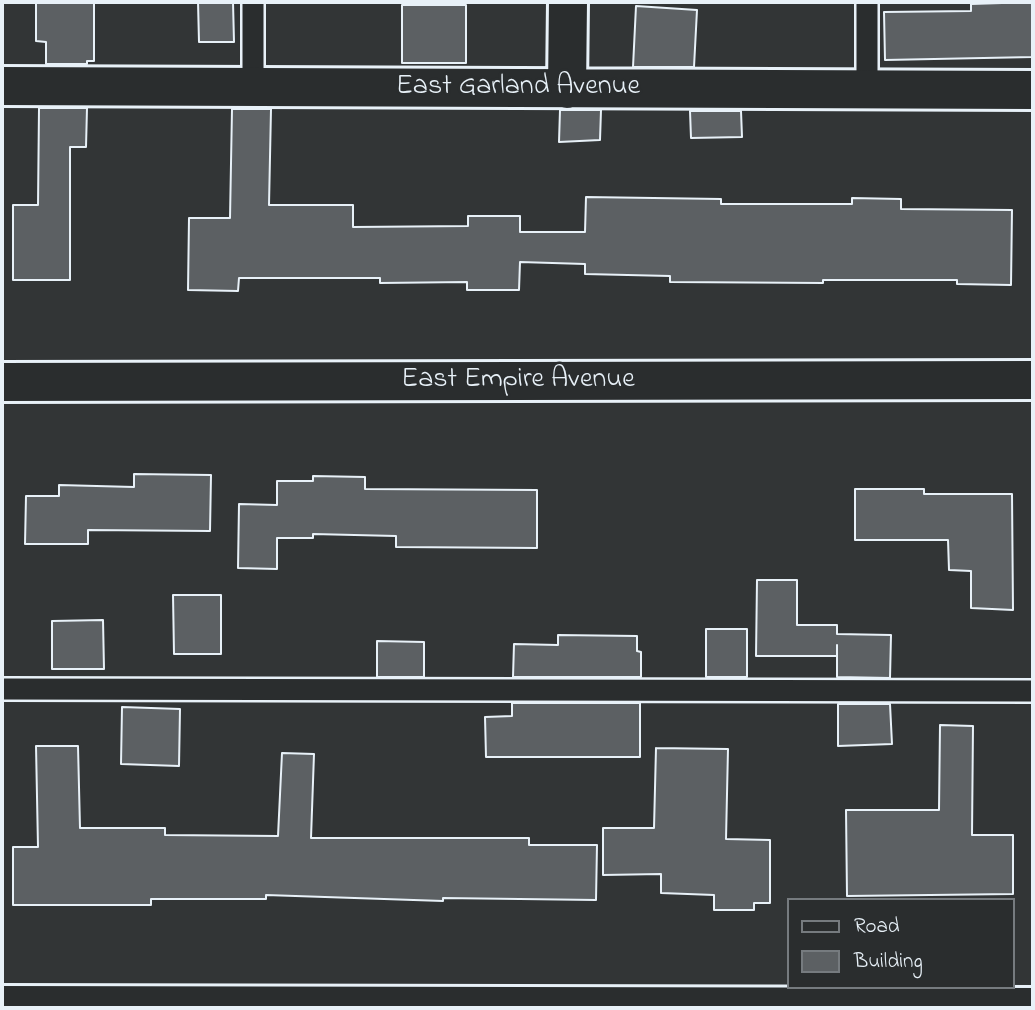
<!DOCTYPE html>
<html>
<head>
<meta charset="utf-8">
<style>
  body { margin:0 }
  #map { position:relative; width:1035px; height:1010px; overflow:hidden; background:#323536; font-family:"Indie Flower",sans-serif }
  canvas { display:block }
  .frame { position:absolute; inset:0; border:4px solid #e8f1f8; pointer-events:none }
  .legend { position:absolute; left:787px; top:898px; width:228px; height:91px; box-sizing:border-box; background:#2a2d2e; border:2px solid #767b7f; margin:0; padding:9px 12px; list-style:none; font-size:21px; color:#e8f1f8 }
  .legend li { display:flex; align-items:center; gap:14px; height:35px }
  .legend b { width:35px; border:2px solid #767b7f }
</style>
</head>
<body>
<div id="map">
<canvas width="1035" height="1010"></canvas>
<div class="frame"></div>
<ul class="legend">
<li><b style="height:9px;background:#2a2d2e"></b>Road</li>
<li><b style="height:19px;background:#5c6063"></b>Building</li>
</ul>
</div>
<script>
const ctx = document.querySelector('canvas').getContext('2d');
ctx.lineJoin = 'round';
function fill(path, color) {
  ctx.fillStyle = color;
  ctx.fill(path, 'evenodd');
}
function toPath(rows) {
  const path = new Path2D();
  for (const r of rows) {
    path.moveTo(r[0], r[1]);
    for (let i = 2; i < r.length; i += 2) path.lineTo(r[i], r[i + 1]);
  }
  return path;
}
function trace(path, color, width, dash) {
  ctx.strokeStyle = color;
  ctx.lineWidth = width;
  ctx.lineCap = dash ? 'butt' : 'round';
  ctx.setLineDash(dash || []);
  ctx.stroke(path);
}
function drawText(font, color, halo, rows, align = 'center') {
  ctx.font = font + ' "Indie Flower",sans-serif';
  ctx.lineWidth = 5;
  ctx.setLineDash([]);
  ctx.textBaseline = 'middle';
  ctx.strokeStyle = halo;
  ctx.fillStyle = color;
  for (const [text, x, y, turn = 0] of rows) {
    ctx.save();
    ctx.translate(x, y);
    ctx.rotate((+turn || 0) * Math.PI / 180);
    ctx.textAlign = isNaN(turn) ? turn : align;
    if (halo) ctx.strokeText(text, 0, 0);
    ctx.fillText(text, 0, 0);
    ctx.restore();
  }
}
const building = toPath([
  [94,2,94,61,87,61,87,64,46,64,46,42,36,41,36,3,94,2],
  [198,2,233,2,234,42,199,42,198,2],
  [1033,2,1033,57,885,60,884,12,971,11,971,4,1033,2],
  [402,5,466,5,466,63,402,63,402,5],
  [636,6,697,10,694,67,633,67,636,6],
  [39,108,87,108,86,147,70,147,70,280,13,280,13,205,38,205,39,108],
  [232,109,271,109,269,205,353,205,353,227,468,226,468,216,520,216,520,232,585,232,586,197,721,199,721,204,852,204,852,198,901,199,901,209,1012,210,1011,285,957,284,957,280,823,280,823,283,670,282,670,276,585,274,585,264,520,262,519,290,467,290,467,282,380,283,380,278,239,278,238,291,188,290,189,218,230,218,232,109],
  [560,110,601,110,600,140,559,142,560,110],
  [690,111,741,111,742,137,691,138,690,111],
  [134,474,211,475,210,531,88,530,88,544,25,544,26,496,59,496,59,485,134,487,134,474],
  [313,476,365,477,365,489,537,490,537,548,396,547,396,536,313,534,313,538,277,538,277,569,238,568,239,504,277,505,277,481,313,481,313,476],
  [855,489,924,489,924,494,1012,494,1013,610,971,608,971,571,949,570,948,540,855,540,855,489],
  [757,580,797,580,797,625,837,625,837,634,891,635,890,678,837,677,837,645,837,656,756,656,757,580],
  [173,595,221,595,221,654,174,654,173,595],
  [103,620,104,669,52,669,52,621,103,620],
  [706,629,747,629,747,677,706,677,706,629],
  [558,635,637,636,637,651,641,652,641,677,513,677,514,644,558,645,558,635],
  [377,641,424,642,424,677,377,677,377,641],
  [512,703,640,703,640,757,486,757,485,717,512,716,512,703],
  [838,704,890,704,892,744,838,746,838,704],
  [122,707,180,709,179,766,121,764,122,707],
  [940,725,973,726,972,835,1013,835,1013,894,847,896,846,810,939,810,940,725],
  [36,746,78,746,80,828,165,828,165,835,278,836,282,753,314,754,311,838,529,838,529,845,597,845,596,900,443,898,443,901,266,895,266,899,151,899,151,905,13,905,13,847,38,847,36,746],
  [656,748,728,749,726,839,770,840,770,903,754,903,754,910,714,910,714,895,661,893,661,874,603,875,603,828,654,828,656,748]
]);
fill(building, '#5c6063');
trace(building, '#e8f1f8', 2);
const lane = toPath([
  [253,87,253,2],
  [867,91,867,2],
  [2,689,1033,691]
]);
const street = toPath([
  [2,86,1033,90],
  [567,89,568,2],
  [2,1005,1033,1007]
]);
const secondary = toPath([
  [2,382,1033,380]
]);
trace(lane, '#e8f1f8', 26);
trace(street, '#e8f1f8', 44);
trace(secondary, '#e8f1f8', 44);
trace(lane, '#2a2d2e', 21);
trace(street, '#2a2d2e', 38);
trace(secondary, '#2a2d2e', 38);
drawText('28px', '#e8f1f8', '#2a2d2e', [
  ["East Garland Avenue",518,88],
  ["East Empire Avenue",518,381]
]);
</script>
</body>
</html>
